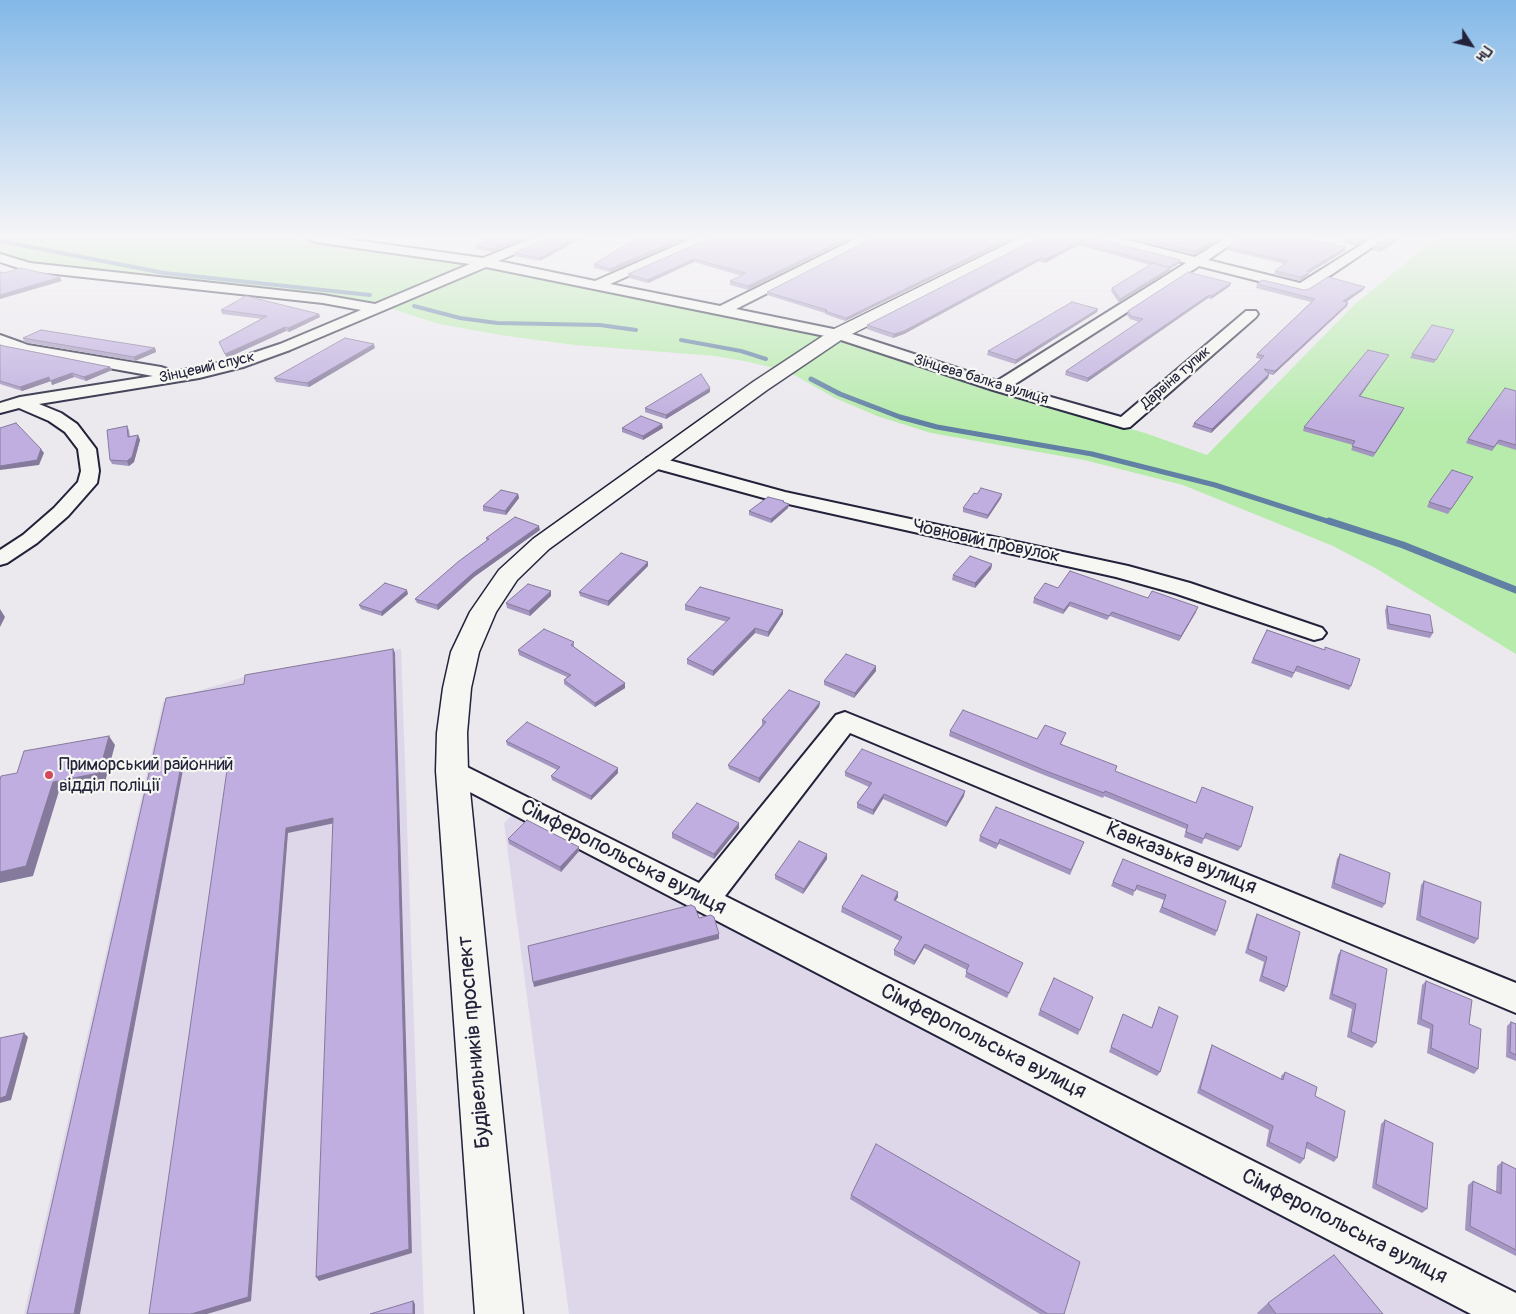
<!DOCTYPE html>
<html>
<head>
<meta charset="utf-8">
<style>
  body { margin:0 }
  #map { position:relative; width:1516px; height:1314px; overflow:hidden; background:#ebe8ee; font-family:Pangolin,sans-serif }
  canvas { display:block }
  .north { position:absolute; left:1446px; top:20px; width:50px; height:50px; -webkit-text-stroke:4px #f6f6f2; paint-order:stroke; rotate:125deg; font-size:14px; font-weight:700; line-height:20px; text-align:center; color:#22223b }
  .north::after { content:''; display:block; margin:auto; width:18px; height:22px; background:#22223b; clip-path:polygon(50% 0,100% 100%,50% 72%,0 100%) }
</style>
</head>
<body>
<div id="map">
<canvas width="1516" height="1314"></canvas>
<div class="north">Пн</div>
</div>
<script>
const ctx = document.querySelector('canvas').getContext('2d');
ctx.lineJoin = 'round';
function fill(path, color) {
  ctx.fillStyle = color;
  ctx.fill(path, 'evenodd');
}
function toPath(rows) {
  const path = new Path2D();
  for (const r of rows) {
    path.moveTo(r[0], r[1]);
    for (let i = 2; i < r.length; i += 2) path.lineTo(r[i], r[i + 1]);
  }
  return path;
}
function trace(path, color, width, dash) {
  ctx.strokeStyle = color;
  ctx.lineWidth = width;
  ctx.lineCap = dash ? 'butt' : 'round';
  ctx.setLineDash(dash || []);
  ctx.stroke(path);
}
function drawText(font, color, halo, rows, align = 'center') {
  ctx.font = font + ' Pangolin,sans-serif';
  ctx.lineWidth = 4.5;
  ctx.setLineDash([]);
  ctx.textBaseline = 'middle';
  ctx.strokeStyle = halo;
  ctx.fillStyle = color;
  for (const [text, x, y, turn = 0] of rows) {
    ctx.save();
    ctx.translate(x, y);
    ctx.rotate((+turn || 0) * Math.PI / 180);
    ctx.textAlign = isNaN(turn) ? turn : align;
    if (halo) ctx.strokeText(text, 0, 0);
    ctx.fillText(text, 0, 0);
    ctx.restore();
  }
}
fill(toPath([
  [401,649,424,1314,24,1314,163,702,247,676],
  [516,811,1472,1314,569,1314,504,823]
]), '#ded7ea');
fill(toPath([
  [0,238,293,238,473,263,376,305,34,264,0,254],
  [1437,238,1516,238,1516,654,1377,569,1333,546,1183,485,1084,460,931,433,877,416,835,398,789,372,839,339,993,390,1145,433,1207,455,1355,304],
  [483,265,593,286,720,316,828,336,778,369,749,362,715,356,575,345,507,336,439,324,386,307]
]), '#b7ebac');
trace(toPath([
  [0,241,164,273,370,295],
  [414,306,460,318,497,323,600,325,636,330],
  [681,340,741,351,766,359]
]), '#6280a3', 4);
trace(toPath([
  [811,379,840,394,900,417,937,427,1092,454,1215,485,1333,523]
]), '#6280a3', 5);
trace(toPath([
  [1329,521,1403,545,1516,590]
]), '#6280a3', 7);
const street = toPath([
  [309,238,340,238,483,258,532,238,548,238,546,241,498,261,595,281,693,238,709,238,707,241,610,284,720,306,857,238,872,238,870,241,736,309,843,331,997,381,1186,263,1101,241,1099,238,1119,238,1195,257,1226,238,1240,238,1208,260,1300,283,1372,238,1386,238,1307,291,1302,292,1199,266,1012,386,1121,417,1246,311,1256,311,1258,314,1256,317,1130,427,1124,428,993,390,835,338,486,267,290,350,243,367,199,378,39,404,61,413,77,424,93,445,96,449,99,471,97,483,68,516,37,543,7,563,0,565,0,550,23,535,54,508,78,482,81,471,78,449,65,432,49,421,19,408,0,413,0,403,20,397,153,376,20,352,0,345,0,335,28,345,161,367,167,369,168,373,232,360,280,344,361,310,323,303,28,271,0,262,0,254,30,263,323,295,375,304,470,264,315,242,309,238],
  [654,456,785,492,1128,566,1190,583,1322,628,1326,633,1322,638,1314,640,1174,593,1116,577,775,501,647,466,645,462,647,458,654,456],
  [845,712,1516,983,1516,1013,850,733,725,896,1516,1293,1516,1314,1471,1314,443,778,439,771,443,764,452,761,461,764,699,883,836,715,845,712]
]);
const secondary = toPath([
  [1019,238,1037,238,1035,241,844,338,767,390,549,549,517,580,496,612,479,652,471,688,467,733,468,771,523,1314,475,1314,436,771,437,733,443,688,451,652,470,612,499,570,533,539,753,382,832,330,1019,238]
]);
trace(street, '#22223b', 4);
trace(secondary, '#22223b', 3);
fill(street, '#f6f6f2');
fill(secondary, '#f6f6f2');
fill(toPath([
  [475,238,527,238,492,252,477,249,476,246,488,240],
  [547,238,582,238,540,261,514,256,514,253,546,239],
  [637,238,689,238,610,272,594,268,594,264],
  [709,238,853,238,748,290,730,285,730,281,742,276,694,262,648,283,629,278,628,274,708,239],
  [872,238,1015,238,845,321,825,314,825,313,767,295,767,292,871,239],
  [1126,238,1223,238,1194,255],
  [1346,238,1369,238,1356,246,1342,243,1343,240],
  [1386,238,1402,238,1380,252,1372,250,1373,247],
  [1036,239,1101,240,1180,263,1170,269,1170,271,1119,303,1111,291,1112,288,1150,265,1078,245,1045,263,1039,261,904,334,893,338,867,329,867,325],
  [1227,247,1346,247,1345,251,1309,273,1308,276,1300,281,1274,275,1275,271,1285,264,1226,250],
  [1257,284,1304,290,1363,290,1346,302,1348,303,1347,306,1273,375,1269,374,1268,378,1211,433,1192,427,1194,423,1261,359,1256,358,1257,354,1311,302,1256,288],
  [1230,286,1211,299,1208,298,1087,382,1065,375,1066,371,1139,322,1130,319,1127,315,1128,311],
  [1098,309,1097,312,1015,364,987,355,988,351],
  [221,310,319,314,320,317,289,332,286,331,227,358,219,342,262,319,222,314],
  [1452,334,1434,363,1410,358,1412,354],
  [23,338,155,348,156,352,135,361,24,342],
  [0,345,4,346,110,367,112,370,86,381,74,377,52,385,51,381,22,391,0,384],
  [375,348,309,387,276,382,274,378],
  [1387,358,1360,397,1402,412,1373,457,1351,450,1353,445,1303,431,1304,427],
  [1516,391,1516,450,1497,444,1492,451,1466,443,1468,439],
  [710,392,666,419,645,412,645,408],
  [127,426,129,430,130,437,138,435,140,440,134,462,129,466,112,464,110,460],
  [622,428,663,428,643,440,622,432],
  [1473,477,1448,514,1427,507,1429,502],
  [518,494,519,498,506,515,483,511,483,506],
  [1001,498,987,519,963,512,963,508],
  [784,502,789,504,788,508,771,523,749,515,749,511],
  [540,530,474,577,438,610,417,603,415,599,487,541,486,538],
  [992,564,991,569,975,588,952,580,953,575],
  [648,566,608,606,580,596,579,592],
  [1058,588,1148,598,1196,612,1179,641,1110,616,1107,620,1069,606,1063,614,1033,603,1034,598],
  [551,591,551,596,530,616,507,608,506,603],
  [408,594,382,616,361,609,359,605],
  [685,605,783,614,768,637,755,633,713,676,687,664,687,659,727,622,685,610],
  [1387,606,1433,633,1430,638,1387,629,1385,610],
  [1267,630,1325,650,1351,686,1349,690,1295,671,1292,678,1251,663],
  [574,642,574,647,625,683,625,688,595,707,564,684,564,680,567,677,519,655,518,650],
  [876,666,876,671,854,698,824,685,824,681],
  [820,702,819,707,759,783,729,769,728,765,762,725,762,720],
  [950,731,1037,739,1064,738,1061,744,1115,771,1241,847,1238,851,1204,838,1202,844,1184,837,1186,829,1104,796,1103,798,1044,775,949,736],
  [506,741,618,768,618,773,591,800,552,780,551,776,557,770,507,745],
  [845,772,964,796,946,827,883,799,873,815,857,808,857,803,869,787,845,776],
  [739,828,714,859,672,838,672,833],
  [980,836,1082,847,1070,875,999,844,996,849,979,841],
  [508,839,579,847,579,851,561,872,509,844],
  [1340,854,1385,904,1382,908,1331,888,1337,859],
  [827,859,803,894,775,879,775,875],
  [1123,859,1217,931,1215,936,1159,912,1164,900,1135,889,1133,896,1111,886],
  [1424,881,1478,939,1474,944,1416,920,1421,885],
  [898,897,895,901,1021,967,1007,998,965,977,967,970,924,948,914,965,894,955,894,950,900,941,841,912,842,907],
  [1257,914,1287,987,1284,992,1259,981,1264,962,1245,953,1255,918],
  [1341,950,1376,1043,1372,1048,1347,1037,1352,1009,1329,999,1338,955],
  [1426,981,1469,1024,1478,1069,1474,1074,1427,1053,1430,1029,1417,1024,1422,985],
  [1093,997,1078,1035,1038,1015,1040,1010],
  [1159,1007,1160,1072,1157,1076,1109,1052,1123,1014,1151,1028],
  [1511,1022,1516,1024,1516,1061,1506,1057,1507,1026],
  [1212,1045,1281,1079,1281,1076,1285,1072,1315,1096,1337,1158,1334,1162,1306,1148,1304,1159,1300,1164,1266,1146,1269,1130,1197,1093,1210,1050],
  [1385,1120,1427,1209,1422,1213,1372,1188,1381,1124],
  [1502,1162,1516,1169,1516,1256,1465,1230,1468,1185,1473,1181,1496,1192,1497,1166],
  [851,1195,1064,1314,1040,1314,850,1199],
  [1268,1303,1383,1314,1258,1314,1257,1313]
]), '#a496c0');
fill(toPath([
  [519,238,527,238,492,252,492,249],
  [575,238,582,238,540,261,540,258],
  [681,238,689,238,610,272,610,269],
  [847,238,853,238,748,290,748,286],
  [1009,238,1015,238,845,321,846,318],
  [1218,238,1223,238,1194,255,1195,251],
  [1365,238,1369,238,1356,246,1357,243],
  [1398,238,1402,238,1380,252,1381,248],
  [1079,242,1078,245,1045,263,1046,259],
  [1346,247,1345,251,1309,273,1308,276,1300,281,1301,277,1307,271],
  [1040,258,1039,261,904,334,893,338,894,334],
  [694,259,694,262,648,283,647,280],
  [1181,260,1180,263,1170,269,1170,271,1119,303,1120,299],
  [60,277,62,281,0,299,0,295],
  [1231,283,1230,286,1211,299,1212,296],
  [1365,287,1363,290,1342,305,1343,301],
  [1209,295,1208,298,1087,382,1088,378],
  [1348,303,1347,306,1273,375,1275,371],
  [1098,309,1097,312,1015,364,1016,360],
  [319,314,320,317,289,332,288,328],
  [285,327,286,331,227,358,225,354],
  [374,344,375,348,309,387,307,383],
  [155,348,156,352,135,361,134,357],
  [1389,355,1387,358,1357,400,1359,396],
  [110,367,112,370,86,381,84,377],
  [72,373,74,377,52,385,51,381,22,391,20,387,49,377],
  [1269,374,1268,378,1211,433,1212,429],
  [710,388,710,392,666,419,666,415],
  [1404,408,1402,412,1373,457,1375,453],
  [662,424,663,428,643,440,643,436],
  [138,435,140,440,134,462,129,466,127,461],
  [41,449,44,453,39,465,0,470,0,466],
  [518,494,519,498,506,515,505,511],
  [1002,494,1001,498,987,519,988,515],
  [789,504,788,508,771,523,771,519],
  [539,526,540,530,474,577,438,610,437,605,473,573],
  [648,562,648,566,608,606,608,601],
  [992,564,991,569,975,588,975,583],
  [407,590,408,594,382,616,381,612],
  [551,591,551,596,530,616,529,611],
  [1070,602,1069,606,1063,614,1064,610],
  [1198,607,1196,612,1179,641,1181,636],
  [0,609,5,617,0,627],
  [783,610,783,614,768,637,768,632],
  [755,628,755,633,713,676,713,671],
  [393,649,395,653,412,1253,319,1281,316,1277],
  [876,666,876,671,854,698,855,693],
  [625,683,625,688,595,707,595,703],
  [820,702,819,707,759,783,759,778],
  [109,736,115,745,105,782,59,791,33,876,0,883,0,872,53,782],
  [229,756,232,761,183,770,80,1314,74,1314,181,766],
  [618,768,618,773,591,800,591,796],
  [965,791,964,796,946,827,947,822],
  [884,794,883,799,873,815,873,810],
  [333,818,335,823,288,833,251,1301,207,1314,191,1314,286,828],
  [739,823,739,828,714,859,714,854],
  [579,847,579,851,561,872,560,867],
  [827,854,827,859,803,894,804,889],
  [898,892,898,897,893,905,894,900],
  [719,934,719,939,534,987,533,982],
  [925,944,924,948,914,965,915,961],
  [24,1033,28,1037,11,1100,0,1103,0,1098],
  [413,1301,415,1304,415,1314,413,1314]
]), '#867a9c');
const building = toPath([
  [492,238,519,238,492,249,476,246,493,238,492,238],
  [547,238,575,238,540,258,514,253,546,239,547,238],
  [637,238,681,238,610,269,594,264,637,238],
  [709,238,847,238,748,286,730,281,746,273,694,259,647,280,628,274,708,239,709,238],
  [872,238,1009,238,846,318,825,311,827,310,767,292,871,239,872,238],
  [1037,238,1100,238,1101,240,1181,260,1169,267,1079,242,1046,259,1040,258,904,331,894,334,867,325,1036,239,1037,238],
  [1140,238,1218,238,1195,251,1140,238],
  [1240,238,1303,238,1346,247,1307,271,1310,272,1301,277,1275,271,1288,261,1227,247,1240,238],
  [1346,238,1365,238,1357,243,1343,240,1346,238],
  [1386,238,1398,238,1381,248,1373,247,1386,238],
  [1153,263,1170,268,1120,299,1112,288,1153,263],
  [21,268,60,277,0,295,0,272,4,273,21,268],
  [1188,272,1231,283,1212,296,1209,295,1088,378,1066,371,1143,319,1131,316,1128,311,1188,272],
  [1328,277,1365,287,1343,301,1348,303,1275,371,1264,369,1269,374,1212,429,1194,423,1254,366,1264,356,1257,354,1315,299,1257,284,1262,280,1304,290,1309,289,1328,277],
  [246,296,319,314,288,328,285,327,225,354,219,342,267,316,221,310,246,296],
  [1072,302,1098,309,1016,360,988,351,1072,302],
  [1432,325,1454,330,1436,360,1412,354,1432,325],
  [41,330,155,348,134,357,23,338,41,330],
  [345,338,374,344,307,383,274,378,345,338],
  [0,345,4,346,110,367,84,377,72,373,50,381,49,377,20,387,0,381,0,345],
  [1368,350,1389,355,1359,396,1404,408,1375,453,1352,446,1355,441,1304,427,1368,350],
  [701,374,710,388,666,415,645,408,701,374],
  [1505,388,1516,391,1516,445,1499,440,1494,447,1468,439,1505,388],
  [641,416,662,424,643,436,622,428,641,416],
  [16,423,41,449,37,460,0,466,0,428,16,423],
  [127,426,128,437,138,435,132,457,127,461,110,460,107,430,127,426],
  [1452,470,1473,477,1451,509,1429,502,1452,470],
  [981,488,1002,494,988,515,963,508,974,493,977,494,981,488],
  [501,490,518,494,505,511,483,506,501,490],
  [768,497,784,501,783,502,789,504,771,519,749,511,768,497],
  [515,517,539,526,473,573,437,605,415,599,459,561,489,539,486,538,515,517],
  [621,553,648,562,608,601,579,592,621,553],
  [970,556,992,564,975,583,953,575,970,556],
  [1070,571,1148,598,1152,591,1198,607,1181,636,1112,612,1109,616,1070,602,1064,610,1034,598,1045,583,1058,588,1070,571],
  [385,583,407,590,381,612,359,605,385,583],
  [528,584,551,591,529,611,506,603,528,584],
  [700,587,783,610,768,632,755,628,713,671,687,659,730,618,685,605,700,587],
  [1387,606,1430,615,1433,633,1389,624,1387,606],
  [544,629,574,642,571,645,625,683,595,703,564,680,571,675,518,650,544,629],
  [1267,630,1325,650,1325,647,1360,659,1351,686,1297,666,1294,673,1253,659,1267,630],
  [393,649,409,1249,316,1277,333,818,286,828,248,1297,191,1314,149,1314,229,756,181,766,74,1314,27,1314,166,698,244,684,245,675,393,649],
  [846,654,876,666,855,693,824,681,846,654],
  [789,690,820,702,759,778,728,765,766,722,762,720,789,690],
  [963,710,1037,739,1045,725,1066,733,1060,744,1117,766,1115,771,1196,803,1202,787,1253,807,1241,847,1206,833,1204,839,1186,832,1188,825,1105,791,1104,793,1046,771,950,731,963,710],
  [527,722,618,768,591,796,551,776,560,767,506,741,527,722],
  [109,736,99,773,53,782,26,866,0,872,0,780,1,776,17,773,24,751,109,736],
  [862,749,965,791,947,822,884,794,873,810,857,803,872,783,845,772,862,749],
  [697,803,739,823,714,854,672,833,697,803],
  [996,807,1084,842,1071,870,1000,839,998,844,980,836,996,807],
  [527,820,579,847,560,867,508,839,527,820],
  [799,841,827,854,804,889,775,875,799,841],
  [1340,854,1390,873,1385,904,1334,883,1340,854],
  [1123,859,1226,901,1217,931,1162,907,1166,895,1137,885,1135,891,1113,882,1123,859],
  [862,875,898,892,894,900,1023,963,1009,993,966,972,969,965,925,944,915,961,894,950,902,937,842,907,862,875],
  [1424,881,1481,902,1478,939,1420,916,1424,881],
  [691,905,695,907,699,918,711,915,714,917,719,934,533,982,528,946,691,905],
  [1257,914,1300,932,1287,987,1262,976,1267,957,1248,949,1257,914],
  [1341,950,1387,969,1376,1043,1351,1032,1356,1004,1332,994,1341,950],
  [1054,978,1093,997,1080,1030,1040,1010,1054,978],
  [1426,981,1472,1000,1469,1024,1481,1029,1478,1069,1431,1048,1433,1025,1421,1019,1426,981],
  [1159,1007,1178,1016,1160,1072,1111,1047,1123,1014,1152,1028,1159,1007],
  [1511,1022,1516,1024,1516,1055,1510,1052,1511,1022],
  [24,1033,6,1096,0,1098,0,1038,24,1033],
  [1212,1045,1283,1080,1285,1072,1317,1087,1315,1096,1345,1111,1337,1158,1307,1142,1304,1159,1269,1142,1273,1126,1200,1089,1212,1045],
  [1385,1120,1433,1143,1427,1209,1376,1184,1385,1120],
  [876,1144,1080,1262,1064,1314,1048,1314,851,1195,876,1144],
  [1502,1162,1516,1169,1516,1250,1470,1226,1473,1181,1501,1194,1502,1162],
  [1334,1255,1383,1314,1276,1314,1268,1303,1334,1255],
  [413,1301,413,1314,370,1314,413,1301]
]);
fill(building, '#bfaedf');
trace(building, '#867a9c', 1);
const sky = ctx.createLinearGradient(0, 0, 0, 422);
sky.addColorStop(0, '#83b8e8');
sky.addColorStop(0.56, '#f6f5f7');
sky.addColorStop(1, '#f6f5f700');
ctx.fillStyle = sky;
ctx.fillRect(0, 0, 1516, 422);
for (const [x, y, r, color] of [
  [49,775,5,"#d1495b"]
]) {
  const dot = new Path2D();
  dot.arc(x, y, r, 0, 2 * Math.PI);
  ctx.fillStyle = color;
  ctx.fill(dot);
  trace(dot, '#f6f6f2', 2);
}
drawText('15px', '#22223b', '#f6f6f2', [
  ["Зінцевий спуск",207,368,-13],
  ["Дарвіна тупик",1176,378,-41],
  ["Зінцева балка вулиця",981,380,17]
]);
drawText('18px', '#22223b', '#f6f6f2', [
  ["Човновий провулок",986,542,12]
]);
drawText('18px', '#22223b', '#f6f6f2', [
  ["Приморський районний",59,765],
  ["відділ поліції",59,786]
], 'left');
drawText('21px', '#22223b', '#f6f6f2', [
  ["Сімферопольська вулиця",623,858,27],
  ["Кавказька вулиця",1181,859,22],
  ["Будівельників проспект",475,1042,-95],
  ["Сімферопольська вулиця",983,1042,27],
  ["Сімферопольська вулиця",1344,1227,27]
]);
</script>
</body>
</html>
